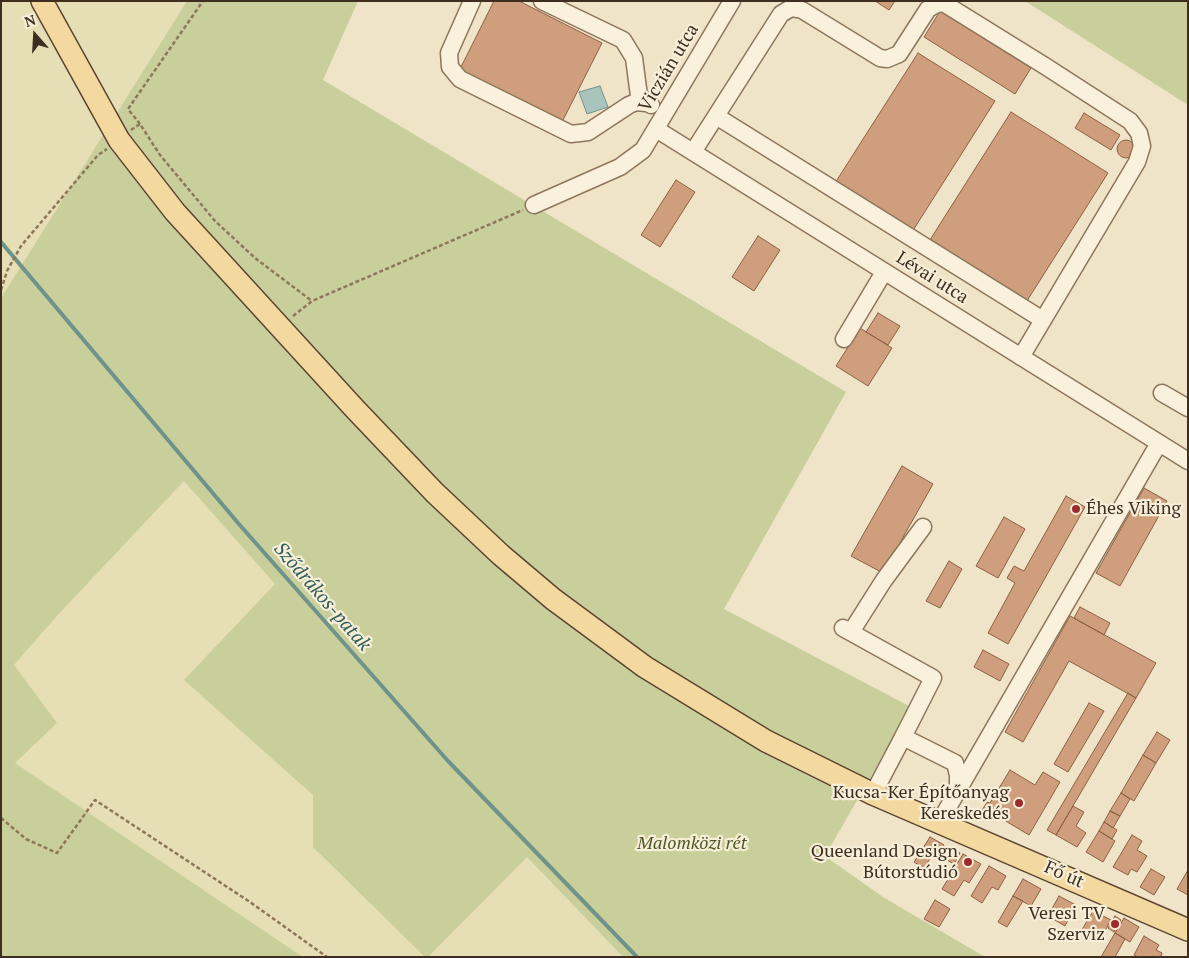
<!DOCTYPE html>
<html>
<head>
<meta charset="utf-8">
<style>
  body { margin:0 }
  #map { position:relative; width:1189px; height:958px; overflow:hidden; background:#f0e4c8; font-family:"PT Serif",serif }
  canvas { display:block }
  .frame { position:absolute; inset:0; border:2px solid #3d2e20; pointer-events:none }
  .north { position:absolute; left:10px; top:10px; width:50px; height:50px; -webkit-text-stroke:4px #f7eed8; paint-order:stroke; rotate:341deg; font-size:14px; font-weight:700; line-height:20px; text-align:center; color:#3d2e20 }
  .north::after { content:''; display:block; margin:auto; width:18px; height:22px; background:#3d2e20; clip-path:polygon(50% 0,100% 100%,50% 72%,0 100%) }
</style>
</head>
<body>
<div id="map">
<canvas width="1189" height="958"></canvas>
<div class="frame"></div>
<div class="north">N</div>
</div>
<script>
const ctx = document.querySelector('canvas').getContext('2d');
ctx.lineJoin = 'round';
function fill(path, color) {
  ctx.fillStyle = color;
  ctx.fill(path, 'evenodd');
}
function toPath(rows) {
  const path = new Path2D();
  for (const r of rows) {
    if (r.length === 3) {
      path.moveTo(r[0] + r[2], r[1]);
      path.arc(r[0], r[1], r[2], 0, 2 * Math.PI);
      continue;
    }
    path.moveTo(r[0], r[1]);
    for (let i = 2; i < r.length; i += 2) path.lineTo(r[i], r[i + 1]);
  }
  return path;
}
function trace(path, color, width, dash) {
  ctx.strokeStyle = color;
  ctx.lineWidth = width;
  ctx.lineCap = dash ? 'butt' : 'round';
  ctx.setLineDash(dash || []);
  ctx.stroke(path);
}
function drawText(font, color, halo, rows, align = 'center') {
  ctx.font = font + ' "PT Serif",serif';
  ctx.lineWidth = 4.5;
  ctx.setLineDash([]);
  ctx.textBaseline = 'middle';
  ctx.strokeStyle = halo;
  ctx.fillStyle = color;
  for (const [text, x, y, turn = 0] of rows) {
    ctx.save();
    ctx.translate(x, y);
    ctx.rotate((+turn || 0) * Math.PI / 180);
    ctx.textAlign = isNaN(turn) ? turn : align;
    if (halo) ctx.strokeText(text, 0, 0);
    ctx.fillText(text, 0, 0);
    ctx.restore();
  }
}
fill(toPath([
  [1,1,187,1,1,298],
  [184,481,412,737,623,957,303,957,15,763,14,665,56,617]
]), '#e6deb5');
fill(toPath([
  [187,1,358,1,323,80,846,392,724,609,911,707,825,856,883,897,985,957,623,957,527,857,428,957,425,957,313,847,313,795,184,680,275,584,184,481,56,617,14,665,57,723,15,763,303,957,1,957,1,298],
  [1025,1,1188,1,1188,105]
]), '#c9cf9b');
const water = toPath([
  [600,86,608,107,587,114,579,92,600,86]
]);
fill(water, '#a9c4bc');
trace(water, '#6f938a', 1);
trace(toPath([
  [1,242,238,523,448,761,637,957]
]), '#6f938a', 4);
const building = toPath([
  [494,1,519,1,602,43,561,124,458,73,494,1],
  [875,1,895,1,889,10,875,1],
  [940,11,1031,68,1015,94,924,37,940,11],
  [918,53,995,101,912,232,835,183,918,53],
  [1011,112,1108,173,1025,304,928,243,1011,112],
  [1084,113,1120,135,1111,150,1075,128,1084,113],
  [1126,149,9],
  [676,180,695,192,660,247,641,235,676,180],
  [758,236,780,250,754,291,732,277,758,236],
  [878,313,900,326,888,345,866,332,878,313],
  [860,328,892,348,868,386,836,366,860,328],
  [902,466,933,484,883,573,851,556,902,466],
  [1144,488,1167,501,1120,586,1096,573,1144,488],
  [1066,496,1085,507,1008,644,988,633,1015,583,1007,578,1014,566,1024,571,1066,496],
  [1004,517,1025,529,998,578,976,566,1004,517],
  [949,561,962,569,940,608,926,601,949,561],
  [1080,607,1110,623,1104,635,1074,618,1080,607],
  [1070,616,1156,663,1136,698,1069,661,1023,742,1005,732,1070,616],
  [983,650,1009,664,1000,681,974,667,983,650],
  [1128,693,1136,698,1056,835,1047,830,1128,693],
  [1089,703,1104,711,1068,772,1054,764,1089,703],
  [1157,732,1170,740,1156,763,1143,755,1157,732],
  [1143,755,1156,763,1134,801,1121,793,1143,755],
  [1010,770,1035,785,1043,772,1060,782,1029,835,994,814,992,818,981,812,987,802,990,803,1010,770],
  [1121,793,1130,799,1120,816,1110,811,1121,793],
  [1073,806,1084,812,1076,826,1086,833,1077,847,1056,835,1073,806],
  [1110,811,1120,816,1113,828,1104,822,1110,811],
  [1104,822,1117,830,1112,839,1099,831,1104,822],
  [1099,831,1115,841,1103,862,1086,852,1099,831],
  [1132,835,1142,841,1137,850,1147,856,1137,872,1131,869,1128,875,1113,867,1132,835],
  [930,837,944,845,938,855,934,852,924,868,914,862,930,837],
  [951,848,960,853,954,864,945,859,951,848],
  [963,854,981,864,969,883,964,880,954,896,942,889,963,854],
  [989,866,1006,876,998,890,992,887,982,903,971,896,989,866],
  [1151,869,1165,877,1154,895,1140,887,1151,869],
  [1188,870,1188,895,1177,889,1188,870],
  [1023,879,1041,889,1031,906,1013,896,1023,879],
  [1013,896,1023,901,1007,927,998,922,1013,896],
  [1059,896,1076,905,1065,926,1048,916,1059,896],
  [935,900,950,909,939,927,924,919,935,900],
  [1093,911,1111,920,1102,936,1095,932,1091,939,1080,933,1093,911],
  [1115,916,1121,920,1114,932,1108,928,1115,916],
  [1124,918,1139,927,1130,942,1115,933,1124,918],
  [1115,933,1125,939,1115,957,1101,957,1115,933],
  [1144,936,1159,945,1156,950,1162,953,1161,957,1138,957,1134,955,1144,936]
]);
fill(building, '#cf9f7d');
trace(building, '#8d5f41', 1);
const minor = toPath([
  [472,1,449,53,450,67,460,79,571,134,588,132,629,105,636,102,646,103],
  [542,1,623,40,634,58,639,96,651,105],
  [716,116,1043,320],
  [656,129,1188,461],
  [693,152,781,14,791,8,802,10,880,58,887,59,899,54,928,9,939,3,945,4,1045,66,1130,121,1139,133,1142,146,1137,162,1021,357],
  [534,205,620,167,643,150,732,1],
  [844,339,884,272],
  [1162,393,1188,408],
  [843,628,933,678,903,737],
  [851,632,884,580,923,527],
  [873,794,903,737,955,763,958,775,958,790],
  [939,823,1159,443]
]);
const major = toPath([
  [42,1,119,140,175,212,355,409,435,493,501,555,553,599,645,667,766,741,873,794,1188,930]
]);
trace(minor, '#8d765c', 19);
trace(major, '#5b4430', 24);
trace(toPath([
  [140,124,128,109,203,1],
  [131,130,140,124,160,155,215,221,255,258,312,301],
  [1,290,7,271,21,246,98,155,107,149],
  [293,316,312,301,523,210],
  [1,818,26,839,57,853,95,800,250,902,327,957]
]), '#8d765c', 2.5, [4, 2.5]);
trace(minor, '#faf1dc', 16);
trace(major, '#f3d9a0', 21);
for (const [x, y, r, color] of [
  [1076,509,5,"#9e2a2b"],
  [1019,803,5,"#9e2a2b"],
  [968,862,5,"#9e2a2b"],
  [1115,924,5,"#9e2a2b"]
]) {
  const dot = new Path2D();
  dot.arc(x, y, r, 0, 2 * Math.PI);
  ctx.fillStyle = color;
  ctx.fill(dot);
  trace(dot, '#f7eed8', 2);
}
drawText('18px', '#3d2e20', '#f7eed8', [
  ["Viczián utca",669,68,-59],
  ["Lévai utca",932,278,32],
  ["Fő út",1064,875,24]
]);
drawText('18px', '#3d2e20', '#f7eed8', [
  ["Éhes Viking",1086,509,"left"],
  ["Kucsa-Ker Építőanyag",1009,793],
  ["Kereskedés",1009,814],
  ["Queenland Design",958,852],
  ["Bútorstúdió",958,873],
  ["Veresi TV",1105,914],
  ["Szerviz",1105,935]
], 'right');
drawText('italic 18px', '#4d5a26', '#f7eed8', [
  ["Malomközi rét",692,844]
]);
drawText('italic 19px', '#2f5d5a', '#f7eed8', [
  ["Sződrákos-patak",322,597,49]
]);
</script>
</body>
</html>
